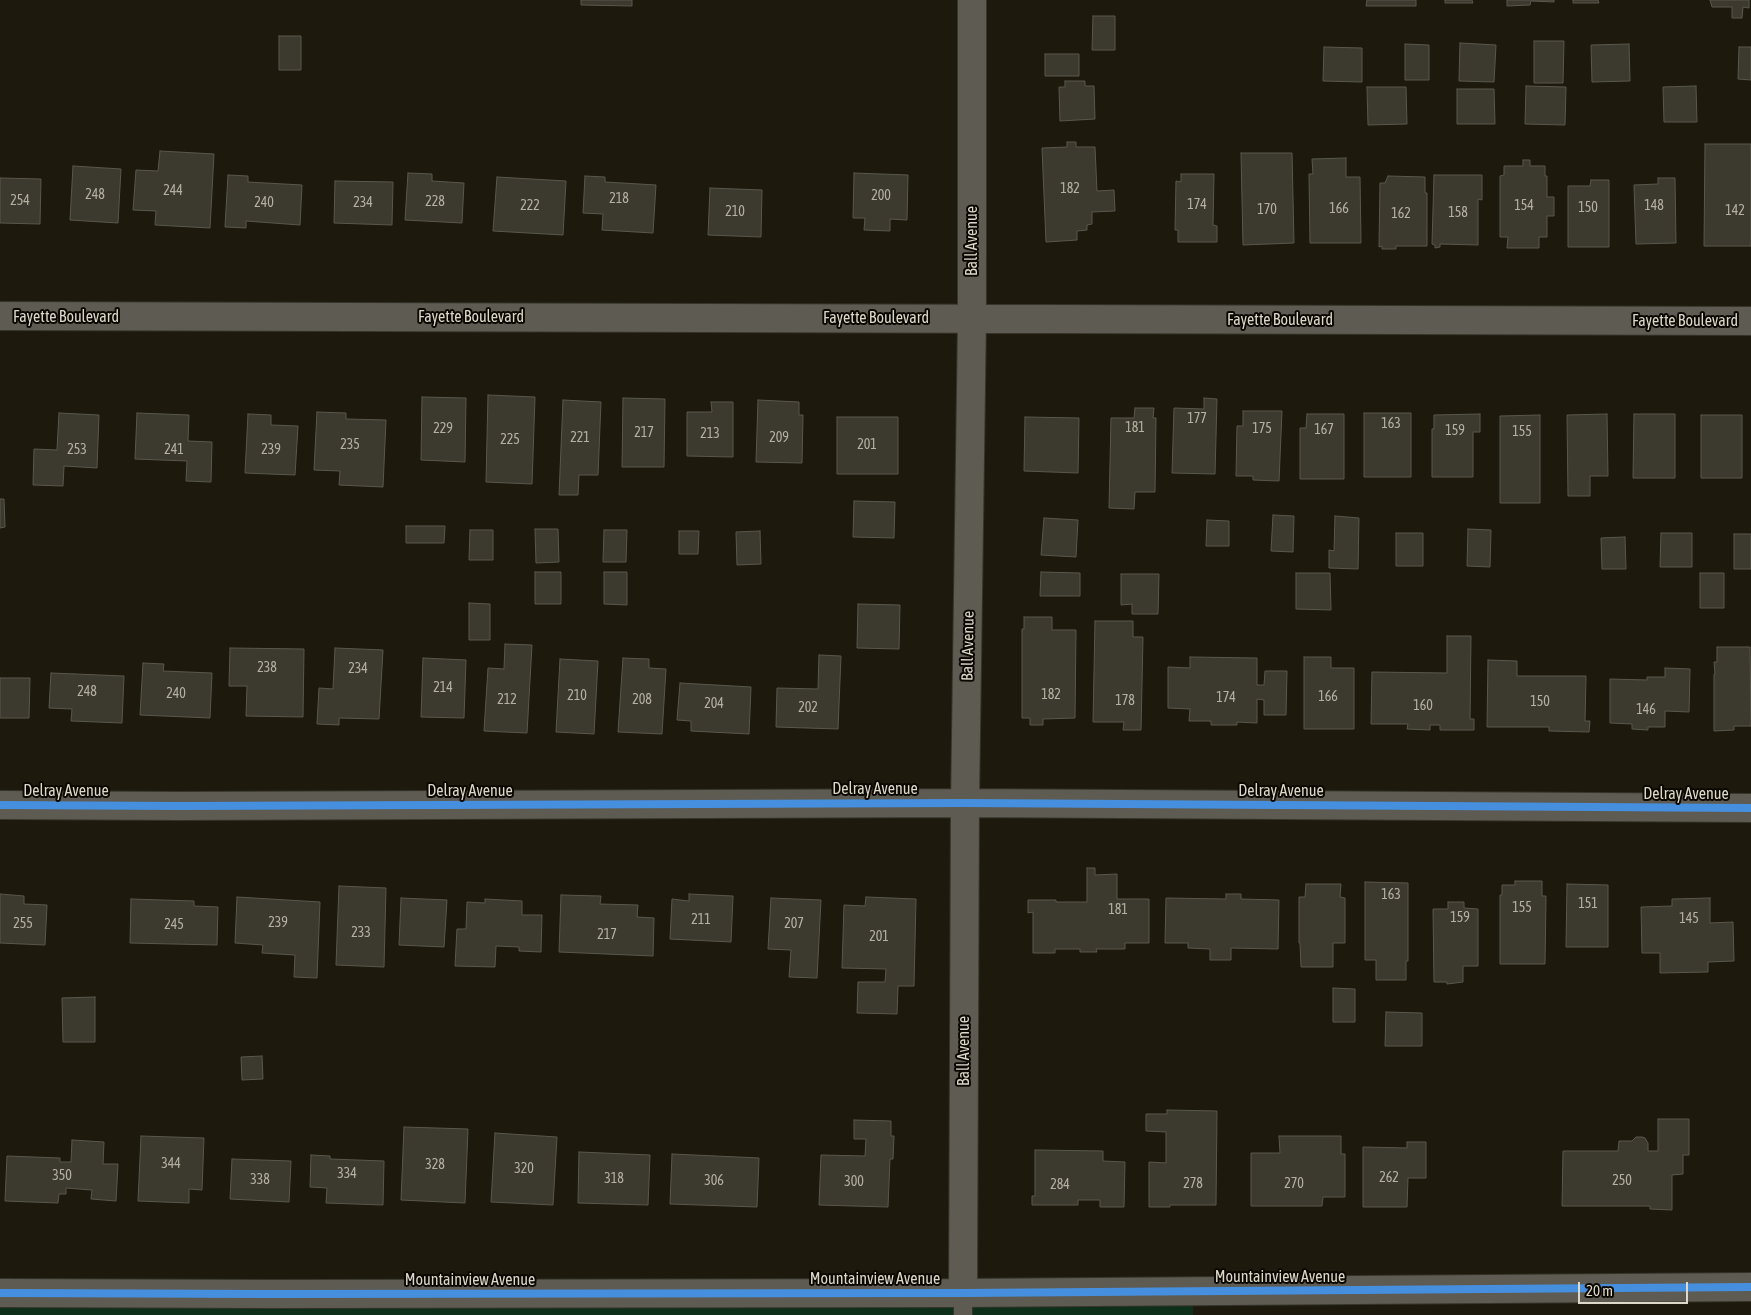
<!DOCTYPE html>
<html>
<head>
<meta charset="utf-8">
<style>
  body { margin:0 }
  #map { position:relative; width:1751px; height:1315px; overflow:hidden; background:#1d1a0d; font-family:"Asap Condensed",sans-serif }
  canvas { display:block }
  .scale { position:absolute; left:1578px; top:1282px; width:110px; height:22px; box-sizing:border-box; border:2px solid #dcd9ca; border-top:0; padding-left:6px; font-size:15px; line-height:18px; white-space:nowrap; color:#dcd9ca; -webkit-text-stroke:4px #0b0802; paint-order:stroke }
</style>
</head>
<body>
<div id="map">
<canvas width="1751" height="1315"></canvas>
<div class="scale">20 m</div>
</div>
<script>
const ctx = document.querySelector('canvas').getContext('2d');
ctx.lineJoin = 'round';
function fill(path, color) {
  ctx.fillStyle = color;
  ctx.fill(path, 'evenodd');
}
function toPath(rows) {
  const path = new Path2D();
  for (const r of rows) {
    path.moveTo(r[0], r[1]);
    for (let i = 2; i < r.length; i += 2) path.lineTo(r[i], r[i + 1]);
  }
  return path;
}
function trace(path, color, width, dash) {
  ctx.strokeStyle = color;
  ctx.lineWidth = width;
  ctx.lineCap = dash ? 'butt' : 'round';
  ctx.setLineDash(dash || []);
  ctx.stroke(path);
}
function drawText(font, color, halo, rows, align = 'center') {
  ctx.font = font + ' "Asap Condensed",sans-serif';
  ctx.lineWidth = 4;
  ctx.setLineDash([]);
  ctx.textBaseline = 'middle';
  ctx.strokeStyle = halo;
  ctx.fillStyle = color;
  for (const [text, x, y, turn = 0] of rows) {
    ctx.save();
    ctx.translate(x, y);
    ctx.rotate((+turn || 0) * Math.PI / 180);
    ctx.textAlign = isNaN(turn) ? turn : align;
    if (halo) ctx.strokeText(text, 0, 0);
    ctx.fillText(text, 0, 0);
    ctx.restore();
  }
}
fill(toPath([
  [1193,1291,1193,1315,0,1315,0,1293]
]), '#0e301a');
const building = toPath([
  [581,0,632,0,632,6,581,5,581,0],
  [1367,0,1416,0,1416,6,1366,6,1367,0],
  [1445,0,1472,0,1473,3,1445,3,1445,0],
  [1507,0,1554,0,1554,2,1531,1,1530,5,1507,6,1507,0],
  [1573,0,1598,0,1599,3,1573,3,1573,0],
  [1710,0,1749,0,1749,8,1743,7,1742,18,1732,18,1732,7,1712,7,1710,0],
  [1093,16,1115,16,1115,50,1092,50,1093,16],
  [279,36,301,36,301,70,279,70,279,36],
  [1534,41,1564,41,1563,83,1534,83,1534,41],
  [1460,43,1496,45,1494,82,1459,81,1460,43],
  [1405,44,1429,45,1429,80,1405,80,1405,44],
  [1629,44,1630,81,1592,82,1591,45,1629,44],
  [1324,47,1362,48,1362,82,1323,81,1324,47],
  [1739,47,1751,47,1751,80,1738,79,1739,47],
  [1045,54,1079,54,1079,76,1045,76,1045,54],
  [1065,81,1085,81,1085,86,1094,86,1095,119,1060,121,1059,87,1065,87,1065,81],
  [1526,86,1566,87,1565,125,1525,124,1526,86],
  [1696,86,1697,122,1664,122,1663,87,1696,86],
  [1367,87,1406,87,1407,124,1368,125,1367,87],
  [1457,89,1494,89,1495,124,1457,124,1457,89],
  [1067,142,1076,142,1076,147,1095,147,1097,191,1114,190,1115,211,1092,212,1092,224,1087,225,1087,230,1077,231,1077,240,1046,242,1042,148,1067,147,1067,142],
  [1705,144,1751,144,1751,246,1704,246,1705,144],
  [160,151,214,154,210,228,155,225,156,211,133,210,136,170,158,171,160,151],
  [1241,153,1292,153,1294,243,1243,245,1241,153],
  [1346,158,1346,177,1360,177,1361,243,1310,243,1309,174,1313,174,1312,159,1346,158],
  [1523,160,1530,160,1530,166,1545,166,1545,176,1547,176,1547,197,1554,197,1554,216,1547,216,1547,237,1539,237,1539,248,1507,248,1508,237,1500,237,1500,176,1504,175,1504,166,1523,166,1523,160],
  [73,166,121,169,118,223,70,220,73,166],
  [408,173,432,174,432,181,464,183,462,223,405,220,408,173],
  [854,173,908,175,907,220,890,219,890,231,864,230,865,218,853,218,854,173],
  [1181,174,1214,174,1213,225,1217,226,1217,242,1178,242,1178,230,1175,230,1176,181,1181,182,1181,174],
  [228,175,248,176,248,182,302,185,300,225,246,221,246,228,225,227,228,175],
  [1434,175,1482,175,1482,200,1478,199,1478,245,1440,244,1440,247,1435,248,1435,245,1432,244,1434,175],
  [585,176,605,177,605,182,656,185,653,233,602,230,603,214,583,213,585,176],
  [1388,176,1425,177,1425,193,1427,193,1427,246,1396,246,1396,249,1382,249,1382,246,1379,247,1380,183,1385,183,1388,176],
  [497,177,566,181,563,235,493,231,497,177],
  [0,178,41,179,40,224,0,223,0,178],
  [1658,178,1675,178,1676,243,1636,244,1634,185,1658,184,1658,178],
  [1591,180,1609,180,1609,247,1568,247,1568,186,1590,186,1591,180],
  [335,181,393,182,392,225,334,223,335,181],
  [710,188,762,190,761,237,708,235,710,188],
  [488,395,535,397,532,484,486,482,488,395],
  [422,397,466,398,465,462,421,460,422,397],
  [623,398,665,399,664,467,622,467,623,398],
  [1204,398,1217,399,1215,474,1172,473,1174,408,1204,409,1204,398],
  [563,400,601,402,598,475,579,475,578,495,559,495,563,400],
  [758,400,799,402,799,415,803,415,802,463,756,462,758,400],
  [711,402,733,402,733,457,687,456,687,412,712,412,711,402],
  [1135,408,1154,408,1153,418,1156,418,1155,492,1135,492,1134,509,1109,508,1111,418,1134,418,1135,408],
  [1243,411,1282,411,1279,481,1253,480,1253,476,1236,476,1237,426,1243,426,1243,411],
  [317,412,346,413,346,419,386,420,383,487,339,485,340,471,314,470,317,412],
  [59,413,99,415,97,468,64,466,63,486,33,485,34,449,57,450,59,413],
  [137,413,189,415,188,441,212,442,211,482,186,481,187,461,135,459,137,413],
  [1364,413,1411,413,1411,477,1364,477,1364,413],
  [248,414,271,415,271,425,298,426,295,475,245,473,248,414],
  [1307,414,1344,414,1344,479,1300,479,1300,428,1306,428,1307,414],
  [1480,414,1480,432,1473,432,1473,477,1432,477,1432,429,1434,429,1434,415,1480,414],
  [1607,414,1608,476,1590,476,1590,496,1568,496,1567,415,1607,414],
  [1634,414,1675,414,1675,478,1633,478,1634,414],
  [1540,415,1540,503,1500,503,1500,416,1540,415],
  [1701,415,1742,415,1742,478,1701,478,1701,415],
  [837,417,898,417,898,474,837,474,837,417],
  [1025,417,1079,418,1078,473,1024,471,1025,417],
  [0,499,4,499,5,527,0,528,0,499],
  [854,501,895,502,894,538,853,537,854,501],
  [1273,515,1294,516,1293,552,1271,551,1273,515],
  [1335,516,1359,518,1358,569,1329,568,1329,550,1334,551,1335,516],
  [1044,518,1078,520,1076,557,1041,555,1044,518],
  [1207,520,1229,521,1229,546,1206,546,1207,520],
  [406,526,445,526,444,543,406,543,406,526],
  [535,529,558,529,559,562,536,563,535,529],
  [1468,529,1491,530,1490,567,1467,566,1468,529],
  [470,530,493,530,493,560,469,560,470,530],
  [604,530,627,530,626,562,603,562,604,530],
  [679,531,699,531,698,554,679,554,679,531],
  [760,531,761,564,737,565,736,532,760,531],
  [1396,533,1423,533,1423,566,1396,566,1396,533],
  [1661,533,1692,533,1692,567,1660,567,1661,533],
  [1734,534,1751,534,1751,569,1734,569,1734,534],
  [1625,537,1626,569,1602,569,1601,538,1625,537],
  [535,572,561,572,561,604,535,604,535,572],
  [604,572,627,572,627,605,604,604,604,572],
  [1041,572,1080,573,1080,596,1040,596,1041,572],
  [1296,573,1330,573,1331,610,1296,609,1296,573],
  [1700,573,1724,573,1724,608,1700,608,1700,573],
  [1121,574,1159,574,1158,614,1132,614,1132,604,1121,605,1121,574],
  [469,603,490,604,490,640,469,640,469,603],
  [858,604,900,605,899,649,857,648,858,604],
  [1024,617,1052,617,1052,630,1076,630,1075,718,1043,719,1043,725,1030,725,1030,718,1022,718,1022,629,1024,629,1024,617],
  [1095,621,1133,621,1133,637,1143,637,1141,730,1123,730,1124,722,1093,722,1095,621],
  [1447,636,1471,636,1470,719,1474,719,1474,730,1440,730,1440,725,1430,725,1430,730,1407,729,1408,724,1371,724,1372,672,1447,673,1447,636],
  [505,644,532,645,527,733,484,731,488,668,504,669,505,644],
  [1717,647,1750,647,1751,726,1734,726,1734,730,1714,731,1714,674,1715,674,1714,662,1717,662,1717,647],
  [230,648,304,649,303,717,246,716,247,686,229,686,230,648],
  [335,648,383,650,379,719,339,718,339,725,317,724,319,688,333,689,335,648],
  [819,655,841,656,838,729,776,727,777,688,818,689,819,655],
  [1190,657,1257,658,1257,685,1264,685,1265,671,1287,671,1286,715,1264,715,1264,700,1257,699,1257,723,1237,722,1237,725,1211,725,1211,721,1189,721,1190,709,1168,708,1168,667,1190,668,1190,657],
  [1304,657,1331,657,1331,668,1354,668,1354,729,1304,729,1304,657],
  [423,658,466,660,464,718,421,717,423,658],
  [623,658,649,659,649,668,666,669,662,734,618,732,623,658],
  [560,659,598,661,594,734,556,732,560,659],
  [1488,660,1517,661,1517,676,1586,676,1585,721,1590,721,1589,732,1549,731,1549,727,1487,727,1488,660],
  [143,663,164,664,163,671,212,673,210,718,140,715,143,663],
  [1665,668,1690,669,1689,712,1665,711,1665,727,1648,727,1648,730,1632,729,1632,724,1610,723,1610,679,1647,680,1647,677,1665,677,1665,668],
  [51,673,124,676,122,723,71,721,72,709,49,708,51,673],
  [0,678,30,678,29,718,0,718,0,678],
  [680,683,751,687,749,734,691,731,691,721,677,720,680,683],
  [1087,868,1095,868,1095,875,1117,874,1117,899,1149,899,1149,943,1125,943,1125,949,1096,949,1097,952,1080,952,1080,949,1055,949,1055,953,1033,953,1033,912,1028,913,1028,900,1056,900,1056,902,1087,902,1087,868],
  [1515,881,1542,881,1542,896,1546,896,1545,964,1500,964,1500,895,1502,895,1502,885,1515,885,1515,881],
  [1365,882,1408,883,1408,961,1406,961,1406,980,1376,980,1376,960,1365,960,1365,882],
  [1306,884,1341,884,1340,897,1345,898,1345,943,1333,943,1333,967,1301,967,1300,943,1299,943,1299,897,1305,897,1306,884],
  [1567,884,1608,885,1608,947,1566,947,1567,884],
  [339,886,386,888,384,967,336,965,339,886],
  [0,894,24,896,24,904,47,905,45,945,0,943,0,894],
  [689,894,733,896,731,942,670,939,672,899,689,901,689,894],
  [1226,894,1241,894,1241,899,1279,900,1278,949,1231,948,1231,960,1210,960,1210,949,1188,948,1188,943,1165,943,1166,898,1226,899,1226,894],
  [561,895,601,896,600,904,638,905,637,917,654,918,653,956,559,952,561,895],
  [237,897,320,902,317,978,294,977,295,955,262,953,263,945,235,943,237,897],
  [866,897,916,899,914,986,898,986,897,1014,857,1013,858,982,885,982,886,969,842,968,844,905,865,906,866,897],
  [401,898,447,900,444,947,399,945,401,898],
  [771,898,821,900,817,978,789,977,791,950,768,949,771,898],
  [1710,898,1710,923,1733,922,1734,961,1708,962,1708,972,1660,973,1660,953,1642,953,1641,907,1672,906,1672,899,1710,898],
  [131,899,194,901,194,906,218,907,217,945,130,943,131,899],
  [485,899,522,901,522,915,542,915,541,952,519,951,519,947,496,946,495,967,455,966,457,929,466,929,467,902,485,903,485,899],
  [1448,902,1464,902,1464,908,1478,909,1478,966,1463,966,1463,982,1447,984,1447,982,1434,982,1433,909,1448,909,1448,902],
  [1333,988,1355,989,1355,1022,1333,1022,1333,988],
  [95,997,95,1042,63,1042,62,998,95,997],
  [1386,1012,1422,1013,1422,1046,1385,1046,1386,1012],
  [262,1056,263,1079,242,1080,241,1057,262,1056],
  [1167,1110,1217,1111,1216,1205,1170,1205,1170,1207,1149,1207,1149,1162,1166,1163,1166,1132,1146,1131,1146,1114,1167,1114,1167,1110],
  [1658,1119,1689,1119,1689,1155,1683,1155,1683,1174,1672,1175,1672,1210,1650,1209,1650,1206,1562,1206,1563,1151,1618,1151,1619,1141,1632,1141,1636,1137,1642,1137,1645,1138,1648,1143,1648,1151,1658,1151,1658,1119],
  [854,1120,891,1121,891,1136,894,1136,893,1159,890,1159,888,1207,819,1205,821,1155,865,1156,866,1139,854,1139,854,1120],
  [404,1127,468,1129,465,1203,401,1200,404,1127],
  [495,1133,557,1137,553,1205,491,1202,495,1133],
  [141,1136,204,1138,202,1190,189,1189,189,1203,138,1201,141,1136],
  [1279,1136,1341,1136,1341,1154,1345,1154,1345,1197,1323,1197,1322,1206,1251,1206,1251,1153,1280,1153,1279,1136],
  [72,1140,104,1142,103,1164,118,1164,116,1201,91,1199,92,1190,66,1188,66,1194,59,1194,58,1203,5,1201,7,1156,60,1158,60,1162,71,1162,72,1140],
  [1407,1142,1426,1142,1426,1178,1408,1178,1407,1207,1363,1207,1363,1147,1407,1148,1407,1142],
  [1035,1150,1103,1151,1103,1161,1125,1162,1124,1207,1100,1207,1100,1200,1078,1200,1078,1205,1032,1205,1032,1196,1035,1196,1035,1150],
  [579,1152,650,1155,648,1205,578,1203,579,1152],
  [672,1154,759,1158,757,1207,670,1204,672,1154],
  [311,1155,330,1156,330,1159,384,1161,383,1205,326,1203,327,1188,310,1187,311,1155],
  [232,1159,291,1161,289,1202,230,1199,232,1159]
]);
fill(building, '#3c392e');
trace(building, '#5a574c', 1);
const service = toPath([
  [963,1293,963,1315]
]);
const minor = toPath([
  [0,316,1751,321],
  [0,805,180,806,965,803,1751,808],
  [0,1293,269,1294,963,1293,1751,1287],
  [963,1293,965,803,972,318,972,0]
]);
trace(service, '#36342b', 20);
trace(minor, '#36342b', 30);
trace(service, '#5e5b52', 18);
trace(minor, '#5e5b52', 28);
trace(toPath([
  [0,805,180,806,965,803,1751,808],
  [0,1293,269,1294,963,1293,1751,1287]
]), '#468fdf', 8);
drawText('14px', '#b4b1a3', null, [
  ["182",1070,189],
  ["244",173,191],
  ["248",95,195],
  ["200",881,196],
  ["218",619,199],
  ["254",20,201],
  ["228",435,202],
  ["240",264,203],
  ["234",363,203],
  ["174",1197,205],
  ["222",530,206],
  ["154",1524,206],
  ["148",1654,206],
  ["150",1588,208],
  ["166",1339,209],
  ["170",1267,210],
  ["142",1735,211],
  ["210",735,212],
  ["158",1458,213],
  ["162",1401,214],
  ["177",1197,419],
  ["163",1391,424],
  ["181",1135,428],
  ["229",443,429],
  ["175",1262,429],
  ["167",1324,430],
  ["159",1455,431],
  ["155",1522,432],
  ["217",644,433],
  ["213",710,434],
  ["221",580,438],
  ["209",779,438],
  ["225",510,440],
  ["235",350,445],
  ["201",867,445],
  ["253",77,450],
  ["241",174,450],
  ["239",271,450],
  ["238",267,668],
  ["234",358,669],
  ["214",443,688],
  ["248",87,692],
  ["240",176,694],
  ["182",1051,695],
  ["210",577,696],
  ["166",1328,697],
  ["174",1226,698],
  ["212",507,700],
  ["208",642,700],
  ["178",1125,701],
  ["150",1540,702],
  ["204",714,704],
  ["160",1423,706],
  ["202",808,708],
  ["146",1646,710],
  ["163",1391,895],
  ["151",1588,904],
  ["155",1522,908],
  ["181",1118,910],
  ["159",1460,918],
  ["145",1689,919],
  ["211",701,920],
  ["239",278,923],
  ["255",23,924],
  ["207",794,924],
  ["245",174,925],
  ["233",361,933],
  ["217",607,935],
  ["201",879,937],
  ["344",171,1164],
  ["328",435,1165],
  ["320",524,1169],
  ["334",347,1174],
  ["350",62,1176],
  ["262",1389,1178],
  ["318",614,1179],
  ["338",260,1180],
  ["306",714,1181],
  ["250",1622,1181],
  ["300",854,1182],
  ["278",1193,1184],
  ["270",1294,1184],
  ["284",1060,1185]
]);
drawText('16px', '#dcd9ca', '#0b0802', [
  ["Ball Avenue",972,241,-90],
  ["Fayette Boulevard",66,317],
  ["Fayette Boulevard",471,317],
  ["Fayette Boulevard",876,318],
  ["Fayette Boulevard",1280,320],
  ["Fayette Boulevard",1685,321],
  ["Ball Avenue",968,646,-89],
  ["Delray Avenue",875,789],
  ["Delray Avenue",66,791],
  ["Delray Avenue",470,791],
  ["Delray Avenue",1281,791],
  ["Delray Avenue",1686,794],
  ["Ball Avenue",964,1051,-90],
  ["Mountainview Avenue",1280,1277],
  ["Mountainview Avenue",875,1279],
  ["Mountainview Avenue",470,1280]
]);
</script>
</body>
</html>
